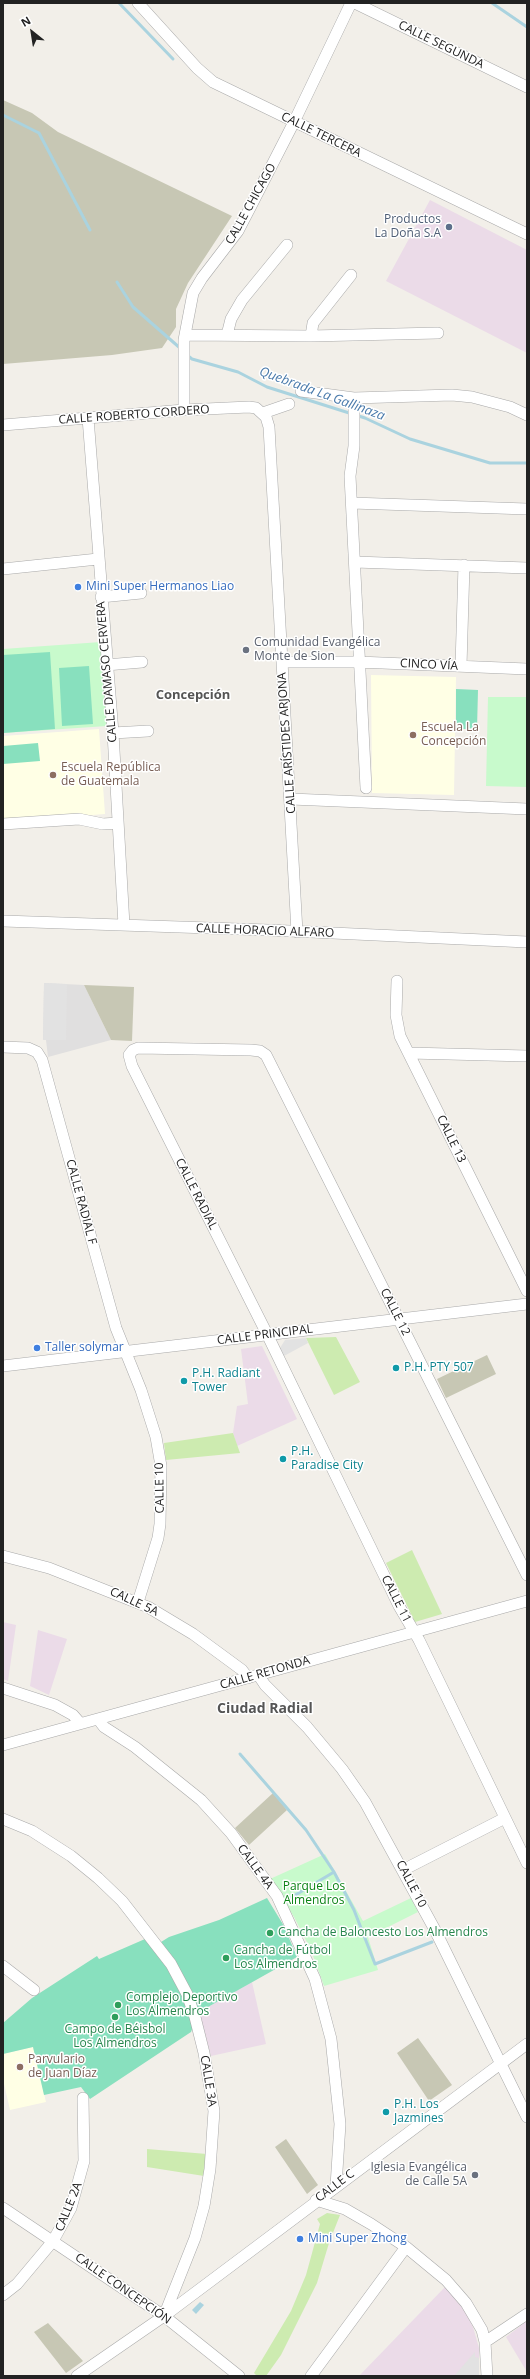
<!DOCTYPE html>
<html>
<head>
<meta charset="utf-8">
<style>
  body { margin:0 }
  #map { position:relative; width:530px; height:2379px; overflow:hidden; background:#f2efe9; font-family:"Open Sans",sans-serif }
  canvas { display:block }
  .frame { position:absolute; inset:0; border:4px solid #222; pointer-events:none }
  .north { position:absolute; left:12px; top:12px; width:40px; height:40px; -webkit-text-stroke:3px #fff; paint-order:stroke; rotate:330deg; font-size:11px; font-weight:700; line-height:16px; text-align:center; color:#222 }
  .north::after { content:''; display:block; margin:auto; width:14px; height:18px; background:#222; clip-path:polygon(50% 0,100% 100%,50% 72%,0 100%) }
</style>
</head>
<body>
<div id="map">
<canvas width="530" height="2379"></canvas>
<div class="frame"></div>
<div class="north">N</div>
</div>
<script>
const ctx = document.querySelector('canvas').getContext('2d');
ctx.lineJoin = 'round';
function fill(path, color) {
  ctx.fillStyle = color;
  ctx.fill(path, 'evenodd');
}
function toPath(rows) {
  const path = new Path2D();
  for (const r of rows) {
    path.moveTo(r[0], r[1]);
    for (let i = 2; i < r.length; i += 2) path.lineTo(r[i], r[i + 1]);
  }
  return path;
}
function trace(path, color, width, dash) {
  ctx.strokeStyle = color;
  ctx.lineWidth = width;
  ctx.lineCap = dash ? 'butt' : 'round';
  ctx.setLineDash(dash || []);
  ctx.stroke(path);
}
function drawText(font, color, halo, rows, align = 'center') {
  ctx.font = font + ' "Open Sans",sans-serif';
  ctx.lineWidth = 3;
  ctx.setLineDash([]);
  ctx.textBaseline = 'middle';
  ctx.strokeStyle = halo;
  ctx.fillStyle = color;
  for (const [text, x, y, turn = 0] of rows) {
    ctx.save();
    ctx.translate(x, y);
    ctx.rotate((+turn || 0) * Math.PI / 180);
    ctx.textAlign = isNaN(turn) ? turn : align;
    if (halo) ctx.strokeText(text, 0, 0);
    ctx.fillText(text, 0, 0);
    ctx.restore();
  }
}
fill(toPath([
  [44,983,84,985,111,1040,48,1057,46,1040,43,1040]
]), '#e0dfdf');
fill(toPath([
  [430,200,527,250,527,353,386,281],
  [262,1346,297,1419,237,1446,233,1433,237,1406,248,1404,241,1349],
  [3,1622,16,1625,8,1681,3,1679],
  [38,1630,67,1639,49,1695,30,1686],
  [252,1982,266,2044,211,2056,199,2012],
  [445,2287,463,2307,473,2327,479,2348,479,2376,359,2376],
  [527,2321,527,2372,506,2337]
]), '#ebdbe8');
fill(toPath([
  [371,675,456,677,454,795,372,793],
  [99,729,105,814,3,822,3,736],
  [33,2047,46,2102,10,2110,3,2079,3,2054]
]), '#ffffe5');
fill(toPath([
  [3,100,32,113,58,132,232,216,188,283,176,309,176,327,162,348,112,355,3,364],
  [84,985,134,987,132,1041,111,1040],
  [487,1355,496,1374,446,1398,437,1379],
  [273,1793,287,1810,249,1845,235,1828],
  [418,2038,452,2085,429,2101,397,2053],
  [286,2139,318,2185,307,2194,275,2147],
  [48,2323,83,2361,66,2373,34,2332]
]), '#c7c7b4');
fill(toPath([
  [336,1337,360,1382,334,1395,306,1338],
  [233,1433,240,1453,166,1460,164,1443],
  [412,1550,442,1614,415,1622,386,1563],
  [147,2149,207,2154,204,2176,147,2167],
  [327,2213,340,2215,329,2243,317,2283,281,2355,266,2376,257,2376,254,2373,291,2311,306,2275,320,2224,317,2219]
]), '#cdebb0');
fill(toPath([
  [101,642,107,726,3,733,3,649],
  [488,697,527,697,527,787,486,786],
  [325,1854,363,1921,411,1898,418,1912,368,1937,378,1970,324,1986,311,1950,294,1917,270,1879]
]), '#c8facc');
fill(toPath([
  [50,652,55,729,3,733,3,655],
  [89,666,93,724,62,726,59,668],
  [456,689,478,690,477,729,456,729],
  [38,743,40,761,3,764,3,746],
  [267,1898,284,1926,297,1957,199,2012,191,2032,90,2099,81,2087,44,2095,33,2047,3,2054,3,2023,32,1998,97,1956,99,1959,145,1939,161,1942,169,1937,219,1920]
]), '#88e0be');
fill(toPath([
  [44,983,67,984,66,1040,43,1040],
  [306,1338,308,1343,284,1356,280,1348,285,1340],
  [475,2352,475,2357,479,2358,479,2376,454,2376]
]), '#e2e2e2');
fill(toPath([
  [200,2302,204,2305,196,2314,192,2310]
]), '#aad3df');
trace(toPath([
  [119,3,173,59],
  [492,3,527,27],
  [3,115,39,133,90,230],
  [117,282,133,307,180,348],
  [187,355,192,359,238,372,267,387,365,418,410,439,490,463,527,463],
  [240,1754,306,1830,334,1872],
  [287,1900,334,1872,354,1910,375,1964,432,1942]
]), '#aad3df', 3);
const minor = toPath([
  [138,3,197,68,213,82,527,234],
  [355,3,527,87],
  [185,335,311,336,438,333],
  [227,335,231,319,242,300,287,245],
  [311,336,313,323,351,275],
  [301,391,354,398,452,395,472,397,510,407,527,415],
  [354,398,354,446,350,476,366,788],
  [184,410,184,340,193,293,202,278,238,231,251,206,294,122,351,3],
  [263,413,289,404],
  [88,418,113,733,124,925],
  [3,425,184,410,249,407,256,408,266,417,269,427,297,932],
  [352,503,527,509],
  [355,562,527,568],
  [3,569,98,559],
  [101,597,141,593],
  [282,662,358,662,527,669],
  [106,665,142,662],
  [461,666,464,565],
  [113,733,148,731],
  [291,799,527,809],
  [3,824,79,819,103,824,118,823],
  [3,921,268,930,527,942],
  [397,981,396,1015,400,1036,527,1291],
  [3,1047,28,1048,37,1052,42,1060,116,1328,141,1390,156,1437,161,1466,160,1524,158,1538,138,1602],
  [409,1053,527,1056],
  [3,1366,527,1304],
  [3,1556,49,1568,148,1607,193,1634,242,1670,248,1678],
  [527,1575,266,1055,260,1051,251,1050,138,1048,133,1050,129,1055,132,1066,267,1334,399,1606,419,1640,527,1863],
  [259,1676,265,1685,307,1727,342,1769,365,1802,435,1930,527,2117],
  [3,1688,55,1705,73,1715,80,1723],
  [98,1719,104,1727,135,1747,201,1800,231,1833,277,1896,315,1979,331,2039,340,2124,336,2186],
  [3,1745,527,1601],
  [3,1819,32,1831,71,1856,98,1878,122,1901,171,1964,187,1994,195,2017,204,2053,214,2111,210,2169,204,2206,195,2238,164,2316],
  [403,1870,505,1818],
  [3,1966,34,1990],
  [316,2200,345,2209,371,2224,406,2247,446,2280,466,2303,482,2330,485,2342,487,2376],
  [3,2208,164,2316,239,2376],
  [3,2295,17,2284,53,2241,71,2208,84,2161,83,2098],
  [485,2342,527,2314],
  [77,2376,164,2316,527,2044],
  [311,2376,406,2247]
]);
trace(minor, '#a9a9a9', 12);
trace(minor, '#fff', 11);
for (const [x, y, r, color] of [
  [449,227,4,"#5c6f8a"],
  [78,587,4,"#3f7fe0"],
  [246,650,4,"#6b7280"],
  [413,735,4,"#8d6e63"],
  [53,775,4,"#8d6e63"],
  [37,1348,4,"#3f7fe0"],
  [396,1368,4,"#0f9aa8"],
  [184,1381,4,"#0f9aa8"],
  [283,1459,4,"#0f9aa8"],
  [270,1933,4,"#2e9e5b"],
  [226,1958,4,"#2e9e5b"],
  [118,2005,4,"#2e9e5b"],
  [115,2017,4,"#2e9e5b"],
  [20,2067,4,"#8d6e63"],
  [386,2112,4,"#0f9aa8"],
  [475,2175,4,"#6b7280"],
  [300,2239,4,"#3f7fe0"]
]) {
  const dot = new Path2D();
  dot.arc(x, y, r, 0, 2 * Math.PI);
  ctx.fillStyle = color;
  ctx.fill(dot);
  trace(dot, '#fff', 1.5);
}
drawText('12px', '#222', '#fff', [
  ["CALLE SEGUNDA",441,45,26],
  ["CALLE TERCERA",321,135,26],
  ["CALLE CHICAGO",251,204,-61],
  ["CALLE ROBERTO CORDERO",134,415,-4],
  ["CINCO VÍA",429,665,3],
  ["CALLE DAMASO CERVERA",107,672,-95],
  ["CALLE ARÍSTIDES ARJONA",287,743,-94],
  ["CALLE HORACIO ALFARO",265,931,2],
  ["CALLE 13",451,1139,64],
  ["CALLE RADIAL",196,1194,63],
  ["CALLE RADIAL F",81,1202,75],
  ["CALLE 12",395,1312,63],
  ["CALLE PRINCIPAL",265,1335,-7],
  ["CALLE 10",160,1488,-91],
  ["CALLE 11",396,1599,63],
  ["CALLE 5A",134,1602,25],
  ["CALLE RETONDA",265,1673,-16],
  ["CALLE 4A",255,1867,54],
  ["CALLE 10",411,1884,62],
  ["CALLE 3A",208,2081,81],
  ["CALLE C",335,2186,-37],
  ["CALLE 2A",69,2207,-68],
  ["CALLE CONCEPCIÓN",123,2289,35]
]);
drawText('12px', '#4e5e75', '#fff', [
  ["Productos",441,220],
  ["La Doña S.A",441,234]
], 'right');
drawText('12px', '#366cbe', '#fff', [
  ["Mini Super Hermanos Liao",86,587],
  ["Taller solymar",45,1348],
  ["Mini Super Zhong",308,2239]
], 'left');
drawText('12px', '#5b616d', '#fff', [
  ["Comunidad Evangélica",254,643],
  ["Monte de Sion",254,657],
  ["Iglesia Evangélica",467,2168,"right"],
  ["de Calle 5A",467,2182,"right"]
], 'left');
drawText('12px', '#785e54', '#fff', [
  ["Escuela La",421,728],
  ["Concepción",421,742],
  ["Escuela República",61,768],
  ["de Guatemala",61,782],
  ["Parvulario",28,2060],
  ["de Juan Díaz",28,2074]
], 'left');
drawText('12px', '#0d838f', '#fff', [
  ["P.H. PTY 507",404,1368],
  ["P.H. Radiant",192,1374],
  ["Tower",192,1388],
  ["P.H.",291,1452],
  ["Paradise City",291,1466],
  ["P.H. Los",394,2105],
  ["Jazmines",394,2119]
], 'left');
drawText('12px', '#0c8416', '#fff', [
  ["Parque Los",314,1887],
  ["Almendros",314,1901]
]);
drawText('12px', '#27864d', '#fff', [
  ["Cancha de Baloncesto Los Almendros",278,1933],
  ["Cancha de Fútbol",234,1951],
  ["Los Almendros",234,1965],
  ["Complejo Deportivo",126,1998],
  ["Los Almendros",126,2012],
  ["Campo de Béisbol",115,2030,"center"],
  ["Los Almendros",115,2044,"center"]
], 'left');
drawText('italic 13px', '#4a7aab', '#fff', [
  ["Quebrada La Gallinaza",322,394,20]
]);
drawText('bold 13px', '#555', '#fff', [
  ["Concepción",193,695]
]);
drawText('bold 14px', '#555', '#fff', [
  ["Ciudad Radial",265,1709]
]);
</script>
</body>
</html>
